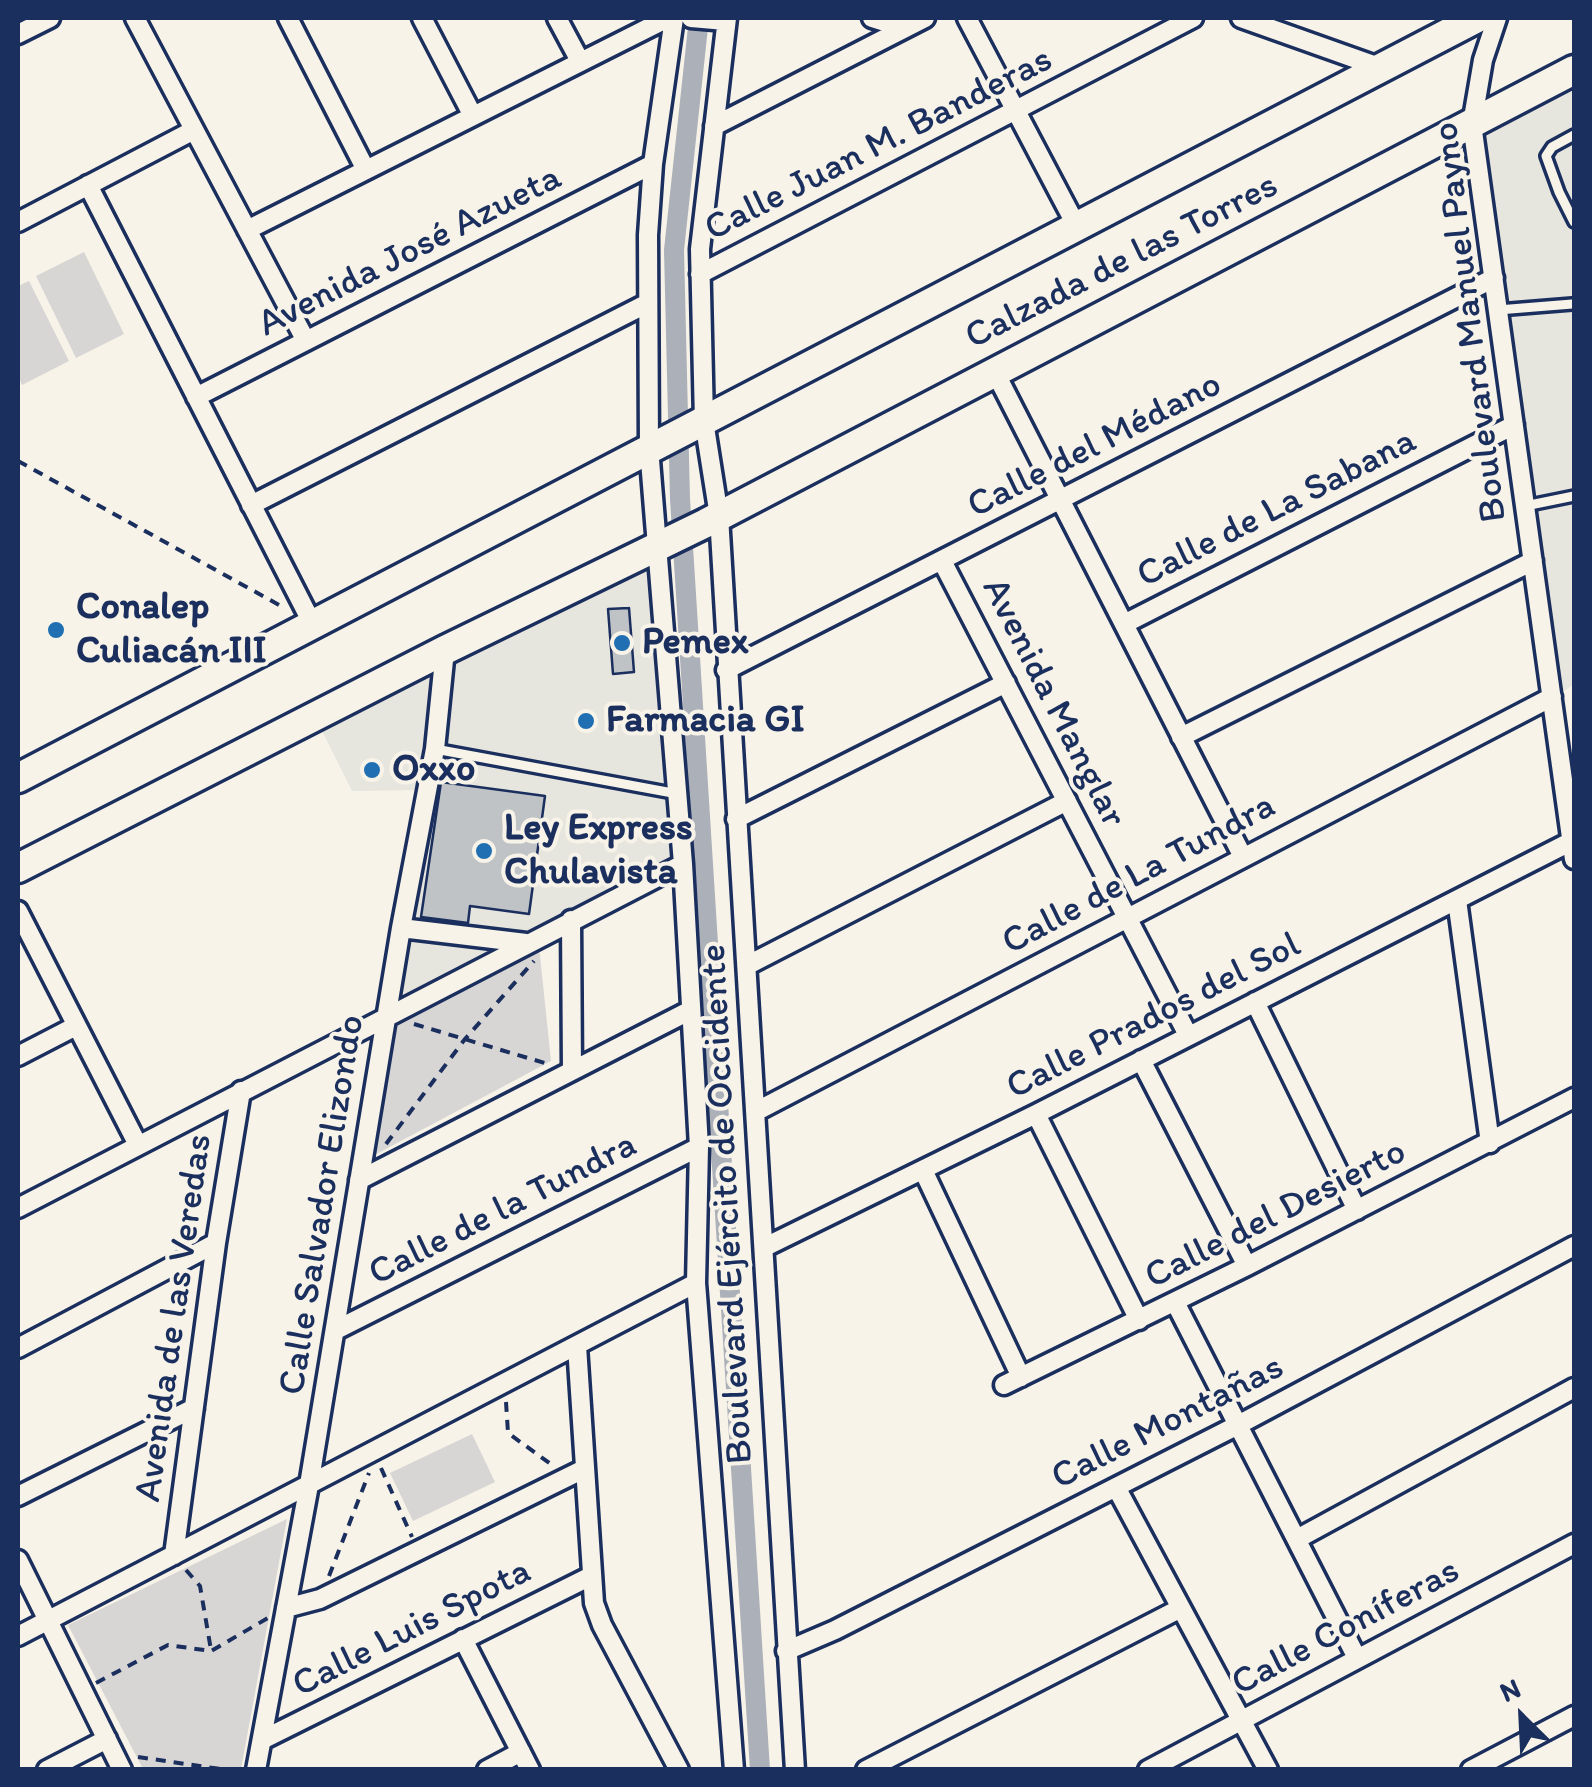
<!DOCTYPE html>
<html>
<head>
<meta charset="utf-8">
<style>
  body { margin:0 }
  #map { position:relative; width:1592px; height:1787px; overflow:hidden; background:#f7f3e8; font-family:Itim,sans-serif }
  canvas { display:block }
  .frame { position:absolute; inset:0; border:20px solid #1b2f5e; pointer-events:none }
  .north { position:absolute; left:1472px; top:1667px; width:100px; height:100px; -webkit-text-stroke:8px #f7f3e8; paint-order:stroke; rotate:336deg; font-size:28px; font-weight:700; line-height:40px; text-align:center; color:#1b2f5e }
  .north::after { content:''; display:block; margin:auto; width:35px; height:45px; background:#1b2f5e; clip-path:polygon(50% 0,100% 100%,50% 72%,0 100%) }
</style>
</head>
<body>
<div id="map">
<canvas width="1592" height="1787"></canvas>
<div class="frame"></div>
<div class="north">N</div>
</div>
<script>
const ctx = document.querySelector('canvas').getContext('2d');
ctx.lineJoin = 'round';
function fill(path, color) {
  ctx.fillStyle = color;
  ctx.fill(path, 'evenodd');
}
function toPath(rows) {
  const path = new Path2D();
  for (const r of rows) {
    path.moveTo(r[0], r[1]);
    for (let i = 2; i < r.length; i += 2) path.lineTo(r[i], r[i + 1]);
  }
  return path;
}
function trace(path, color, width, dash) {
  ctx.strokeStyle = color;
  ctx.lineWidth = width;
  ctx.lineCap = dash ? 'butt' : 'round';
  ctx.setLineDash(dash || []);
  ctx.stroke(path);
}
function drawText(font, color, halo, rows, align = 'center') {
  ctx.font = font + ' Itim,sans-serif';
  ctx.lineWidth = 8;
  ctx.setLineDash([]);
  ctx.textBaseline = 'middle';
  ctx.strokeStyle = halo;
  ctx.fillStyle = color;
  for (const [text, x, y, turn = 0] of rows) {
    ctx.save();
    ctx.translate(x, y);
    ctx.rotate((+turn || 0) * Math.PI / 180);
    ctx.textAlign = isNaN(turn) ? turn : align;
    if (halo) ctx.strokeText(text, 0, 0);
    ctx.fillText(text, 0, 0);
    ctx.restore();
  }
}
fill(toPath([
  [1574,71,1574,685,1552,697,1472,124],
  [659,545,683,864,387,1015,426,790,352,791,315,717]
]), '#e6e5de');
fill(toPath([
  [84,252,124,334,76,358,36,276],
  [29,281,69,361,22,385,18,376,18,286],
  [539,946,551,1061,369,1158,390,1024],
  [472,1434,495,1482,413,1521,390,1473],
  [287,1519,241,1769,143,1769,68,1625]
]), '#d7d6d4');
trace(toPath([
  [699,18,674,250,680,499,760,1770]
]), '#acb0b9', 20);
const building = toPath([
  [629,608,634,672,613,674,608,609,629,608],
  [441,782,545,796,529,914,470,906,468,923,421,917,441,782]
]);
fill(building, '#c0c3c5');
trace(building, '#1b2f5e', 2.5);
const lane = toPath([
  [1574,135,1552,147,1546,156,1559,192,1574,222],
  [1498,310,1572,304],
  [1525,506,1574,496],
  [435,749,678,794]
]);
const street = toPath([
  [135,18,306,341],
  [288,18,366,170],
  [422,18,473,116],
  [557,18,580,61],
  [674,18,653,164,648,235,649,448,683,864,699,1147,696,1283,734,1770],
  [691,18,726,21],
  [727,18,700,249,704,421,719,516,795,1770],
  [872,18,904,28],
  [967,18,1076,225],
  [1241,18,1379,67],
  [1497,18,1483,60,1472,124,1574,859],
  [18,34,50,18],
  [714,126,925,18],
  [88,185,312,623],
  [18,222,194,130],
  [247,230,668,18],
  [700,274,1193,18],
  [994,370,1243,857],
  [196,397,653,164],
  [251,505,646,304],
  [942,561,1188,1035],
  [1124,624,1514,425],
  [726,670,1494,278],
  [1181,737,1533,561],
  [736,819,1006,683],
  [1457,900,1490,1143],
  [18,911,138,1145],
  [571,920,572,1071],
  [401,928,526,943],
  [748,965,1067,801],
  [1255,1002,1357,1210],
  [18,1056,76,1026],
  [1141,1060,1247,1266],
  [757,1111,1552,697],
  [1036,1114,1139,1320],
  [923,1170,1021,1377],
  [359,1180,689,1011],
  [18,1208,683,864],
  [765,1247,1036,1114,1572,841],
  [1175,1302,1357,1658],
  [336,1330,699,1147],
  [577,1346,594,1603,602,1625,679,1770],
  [18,1348,216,1243],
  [1004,1385,1247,1266,1574,1098],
  [1116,1487,1268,1770],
  [18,1496,194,1408],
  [1297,1539,1574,1388],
  [174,1555,216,1243,241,1091],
  [18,1560,122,1770],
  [286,1608,320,1599,584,1469],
  [18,1636,696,1283],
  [463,1639,530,1770],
  [786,1651,835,1630,1238,1425,1574,1246],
  [262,1740,591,1576],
  [47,1770,107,1739],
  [256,1770,309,1485,401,928,435,749,445,650],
  [487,1770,521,1752],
  [866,1770,1181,1608],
  [1148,1770,1574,1544],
  [1471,1770,1574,1716]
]);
const primary = toPath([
  [18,778,1477,18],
  [18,868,445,650,706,523,1574,70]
]);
trace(lane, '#1b2f5e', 16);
trace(street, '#1b2f5e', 25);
trace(primary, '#1b2f5e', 35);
trace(toPath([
  [18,461,281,606],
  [414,1024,548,1064],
  [386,1144,465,1039,534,961],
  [506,1402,508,1433,552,1465],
  [381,1468,412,1537],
  [186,1570,200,1586,211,1650],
  [329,1576,369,1473],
  [96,1683,168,1645,211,1651,268,1618],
  [138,1757,227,1770]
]), '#1b2f5e', 4, [10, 8]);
trace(lane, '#f7f3e8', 9);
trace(street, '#f7f3e8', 18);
trace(primary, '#f7f3e8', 28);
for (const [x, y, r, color] of [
  [56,630,10,"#1f6fb2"],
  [622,643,10,"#1f6fb2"],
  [586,721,10,"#1f6fb2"],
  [372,770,10,"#1f6fb2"],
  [484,851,10,"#1f6fb2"]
]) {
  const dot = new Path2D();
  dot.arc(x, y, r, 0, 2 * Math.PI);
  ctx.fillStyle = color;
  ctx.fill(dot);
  trace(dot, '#f7f3e8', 4);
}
drawText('38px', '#1b2f5e', '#f7f3e8', [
  ["Calle Juan M. Banderas",879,145,-27],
  ["Avenida José Azueta",410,252,-27],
  ["Calzada de las Torres",1122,262,-27],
  ["Boulevard Manuel Payno",1471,322,-97],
  ["Calle del Médano",1095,446,-27],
  ["Calle de La Sabana",1277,509,-27],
  ["Avenida Manglar",1053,703,63],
  ["Calle de La Tundra",1139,875,-28],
  ["Calle Prados del Sol",1154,1017,-27],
  ["Boulevard Ejército de Occidente",728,1204,-93],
  ["Calle Salvador Elizondo",323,1205,-81],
  ["Calle de la Tundra",503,1210,-27],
  ["Calle del Desierto",1276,1215,-27],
  ["Avenida de las Veredas",175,1318,-82],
  ["Calle Montañas",1168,1423,-27],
  ["Calle Coníferas",1346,1628,-28],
  ["Calle Luis Spota",412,1629,-27]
]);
drawText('bold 38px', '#1b2f5e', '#f7f3e8', [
  ["Conalep",76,608],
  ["Culiacán III",76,652],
  ["Pemex",642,643],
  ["Farmacia GI",606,721],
  ["Oxxo",392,770],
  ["Ley Express",504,829],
  ["Chulavista",504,873]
], 'left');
</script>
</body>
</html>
